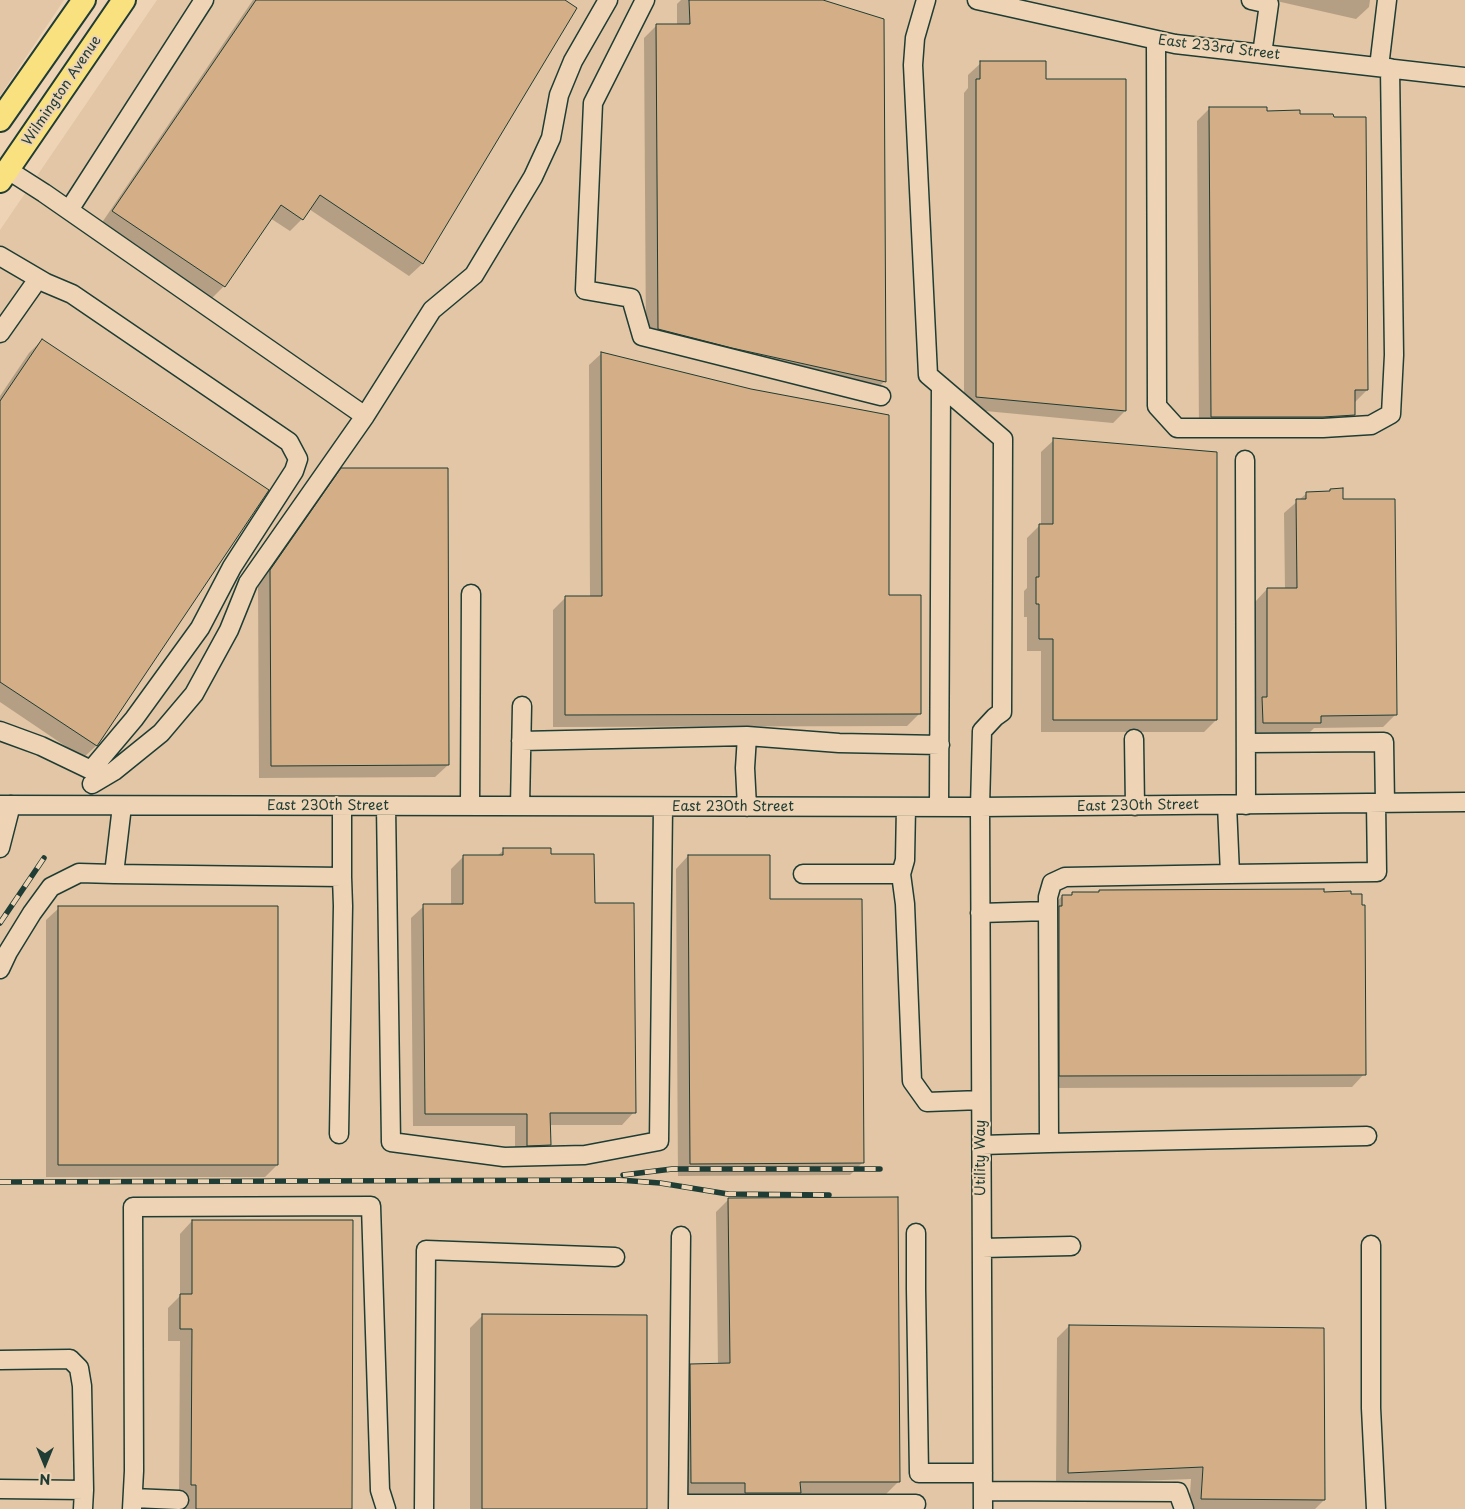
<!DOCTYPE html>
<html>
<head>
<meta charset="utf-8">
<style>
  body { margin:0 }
  #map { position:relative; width:1465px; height:1509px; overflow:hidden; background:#eed4b5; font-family:"Playpen Sans",sans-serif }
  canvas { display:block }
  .north { position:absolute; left:20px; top:1439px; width:50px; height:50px; -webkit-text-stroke:4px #eed4b5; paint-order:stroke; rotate:180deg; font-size:14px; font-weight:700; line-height:20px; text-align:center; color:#1f3d34 }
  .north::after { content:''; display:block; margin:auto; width:18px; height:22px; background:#1f3d34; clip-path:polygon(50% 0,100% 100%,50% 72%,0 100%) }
</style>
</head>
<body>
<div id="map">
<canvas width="1465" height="1509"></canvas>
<div class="north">N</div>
</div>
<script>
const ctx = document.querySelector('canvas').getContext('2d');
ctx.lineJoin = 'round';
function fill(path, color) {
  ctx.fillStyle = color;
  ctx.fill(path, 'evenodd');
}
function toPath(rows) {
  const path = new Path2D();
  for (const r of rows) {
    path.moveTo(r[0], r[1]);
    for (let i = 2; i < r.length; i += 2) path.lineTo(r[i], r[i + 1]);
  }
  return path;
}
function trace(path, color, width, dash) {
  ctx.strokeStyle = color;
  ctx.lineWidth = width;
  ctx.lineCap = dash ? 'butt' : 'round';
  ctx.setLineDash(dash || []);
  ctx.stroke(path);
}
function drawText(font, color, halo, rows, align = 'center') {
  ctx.font = font + ' "Playpen Sans",sans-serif';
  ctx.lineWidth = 4;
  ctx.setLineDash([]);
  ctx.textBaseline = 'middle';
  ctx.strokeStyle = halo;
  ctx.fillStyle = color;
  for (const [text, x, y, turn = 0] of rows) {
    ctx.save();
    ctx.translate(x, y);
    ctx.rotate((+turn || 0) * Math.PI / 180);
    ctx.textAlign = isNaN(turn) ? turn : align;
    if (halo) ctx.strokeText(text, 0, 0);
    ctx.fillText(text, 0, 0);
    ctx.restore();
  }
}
fill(toPath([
  [0,0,64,0,0,96],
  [157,0,1465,0,1465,1509,0,1509,0,230]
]), '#e2c6a5');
fill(toPath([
  [253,0,563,0,575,9,422,264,409,276,309,209,302,219,290,231,270,218,224,286,211,299,101,224],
  [681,0,819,0,885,381,872,393,646,341,644,38,657,25,677,25,677,4],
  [1272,0,1370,0,1369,7,1356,19],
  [981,63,1045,80,1125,411,1113,423,964,409,964,93,968,88,968,75],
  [1209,109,1266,112,1367,390,1354,403,1354,415,1341,427,1199,429,1197,121],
  [42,340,267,491,96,746,83,758,0,702,0,396,29,353],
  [602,353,888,596,920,713,907,726,553,727,553,610,566,597,590,597,589,365],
  [1054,440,1216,720,1204,732,1041,732,1041,651,1027,651,1027,617,1024,617,1024,591,1027,588,1027,538,1039,526,1041,526,1041,452],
  [342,470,448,765,435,777,259,778,258,584,329,483],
  [1330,490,1342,500,1395,715,1383,727,1314,728,1307,735,1250,735,1250,711,1255,706,1255,602,1267,589,1285,589,1284,513,1307,493,1327,493],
  [504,850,593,905,634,1112,622,1125,549,1125,549,1145,537,1157,515,1158,515,1126,413,1126,411,918,424,906,451,906,451,869,464,856,497,856],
  [688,856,863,1162,850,1175,678,1176,676,869],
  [1073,894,1364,1074,1352,1087,1047,1088,1050,909,1062,896,1071,896],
  [59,908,277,1165,265,1177,46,1177,46,920],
  [729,1199,899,1481,886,1494,798,1494,787,1505,733,1505,733,1495,679,1495,678,1377,691,1365,718,1365,716,1212],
  [192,1221,351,1509,184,1509,184,1497,179,1497,180,1341,168,1341,168,1308,180,1296,180,1234],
  [483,1315,646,1509,470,1509,470,1328],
  [1069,1326,1324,1500,1315,1509,1189,1509,1191,1479,1056,1484,1057,1338]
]), '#0003');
const building = toPath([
  [256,0,565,0,577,8,423,264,320,195,303,220,281,205,225,287,112,211,256,0],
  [689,0,823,0,884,19,886,382,732,348,658,329,656,24,690,24,689,0],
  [980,61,1046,61,1046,79,1126,79,1126,411,976,397,976,79,980,79,980,61],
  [1209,107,1267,107,1267,111,1300,110,1300,114,1333,114,1334,117,1366,117,1368,390,1355,390,1355,415,1323,417,1211,417,1209,107],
  [42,339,269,490,97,746,0,682,0,401,42,339],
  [601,352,751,389,889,415,889,595,921,595,921,714,565,715,565,596,602,596,601,352],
  [1053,438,1217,452,1217,720,1053,720,1053,639,1039,639,1039,604,1036,604,1036,577,1039,577,1039,524,1053,524,1053,438],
  [341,468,448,468,449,765,271,766,270,570,341,468],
  [1343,488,1343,499,1395,499,1397,715,1321,716,1321,723,1263,723,1262,697,1267,697,1267,588,1297,588,1296,499,1306,499,1306,492,1330,491,1330,489,1343,488],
  [503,848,551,848,551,854,594,854,595,903,634,903,636,1113,550,1113,551,1145,527,1146,527,1114,425,1114,423,904,463,904,463,855,503,855,503,848],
  [688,855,770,855,770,899,862,899,864,1163,690,1164,688,855],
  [1324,889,1324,892,1351,891,1351,894,1362,894,1362,905,1365,905,1366,1075,1059,1076,1059,906,1062,906,1062,895,1072,895,1072,892,1099,892,1099,890,1324,889],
  [58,906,278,906,278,1165,58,1165,58,906],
  [898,1197,900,1482,800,1482,801,1493,745,1493,745,1483,691,1483,690,1364,730,1363,728,1198,898,1197],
  [192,1220,353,1220,352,1509,196,1509,196,1485,191,1485,192,1329,180,1329,180,1294,192,1294,192,1220],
  [482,1314,647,1315,647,1509,482,1509,482,1314],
  [1069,1325,1324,1328,1325,1500,1201,1499,1203,1467,1068,1473,1069,1325]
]);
fill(building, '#d4ae86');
trace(building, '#1f3d34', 1);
const minor = toPath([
  [645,0,593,103,585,290,631,298,642,336,881,396],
  [926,0,915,38,913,65,928,375,1003,439,1002,712,995,717,982,731,980,807,983,1509],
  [977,0,1175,44,1465,77],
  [1251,0,1269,4,1262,54],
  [1156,40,1157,406,1177,428,1323,428,1371,425,1391,414,1394,355,1390,68],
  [1379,67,1387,0],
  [8,170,44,193,365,416],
  [69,210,204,0],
  [0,256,46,283,72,294,289,442,298,459,294,471,232,567,200,628,134,719,91,770,41,746,0,731],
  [0,333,38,279],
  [1245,460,1246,805],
  [1134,739,1135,806],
  [521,741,747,736],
  [1246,743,1384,742,1385,803],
  [92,784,114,771,161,733,194,694,229,630,248,583,365,416,432,310,474,275,533,177,551,138,559,95,573,61,608,0],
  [0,805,980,807,1465,802],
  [1227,805,1230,874,1065,877,1052,883,1048,897,1049,1143,1367,1136],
  [386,806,391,1142,504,1157,585,1155,659,1141,663,807],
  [470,806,471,594],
  [520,806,522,706],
  [747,807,745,768,747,736,839,743,940,745],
  [906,807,905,860,901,874,905,904,912,1081,927,1102,981,1100],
  [939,807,941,386],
  [0,848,11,805],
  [114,874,342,877,342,806],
  [803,874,901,874],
  [1230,874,1377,872,1376,803],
  [980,913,1048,911],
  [0,969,8,952,32,913,51,887,79,873,114,874,122,806],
  [339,1134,343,906,342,877],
  [982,1145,1049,1143],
  [916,1233,916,1289,919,1473,983,1473],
  [1371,1245,1371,1408,1376,1509],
  [982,1248,1071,1246],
  [0,1360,70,1359,79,1368,82,1386,84,1490,83,1509],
  [0,1489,84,1490],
  [983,1491,1178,1492,1184,1509],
  [133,1498,179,1500],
  [678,1504,916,1504],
  [132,1509,134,1471,133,1207,371,1206,380,1490,386,1509],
  [424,1509,426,1250,615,1257],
  [678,1509,681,1236]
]);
const major = toPath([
  [0,120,84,0],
  [0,181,124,0]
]);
trace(minor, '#1f3d34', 21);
trace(major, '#1f3d34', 26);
trace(minor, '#eed4b5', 18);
trace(major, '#fae180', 22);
const rail = toPath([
  [0,923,44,858],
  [623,1175,672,1169,880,1169],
  [0,1182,619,1180,660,1183,728,1194,829,1195]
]);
trace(rail, '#1f3d34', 5.5);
trace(rail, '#eed4b5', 4, [11]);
drawText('14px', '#1f3d34', '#eed4b5', [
  ["East 233rd Street",1219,48,7],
  ["Wilmington Avenue",62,91,-56],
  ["East 230th Street",328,806],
  ["East 230th Street",1138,806,-1],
  ["East 230th Street",733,807],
  ["Utility Way",981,1158,-90]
]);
</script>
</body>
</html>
